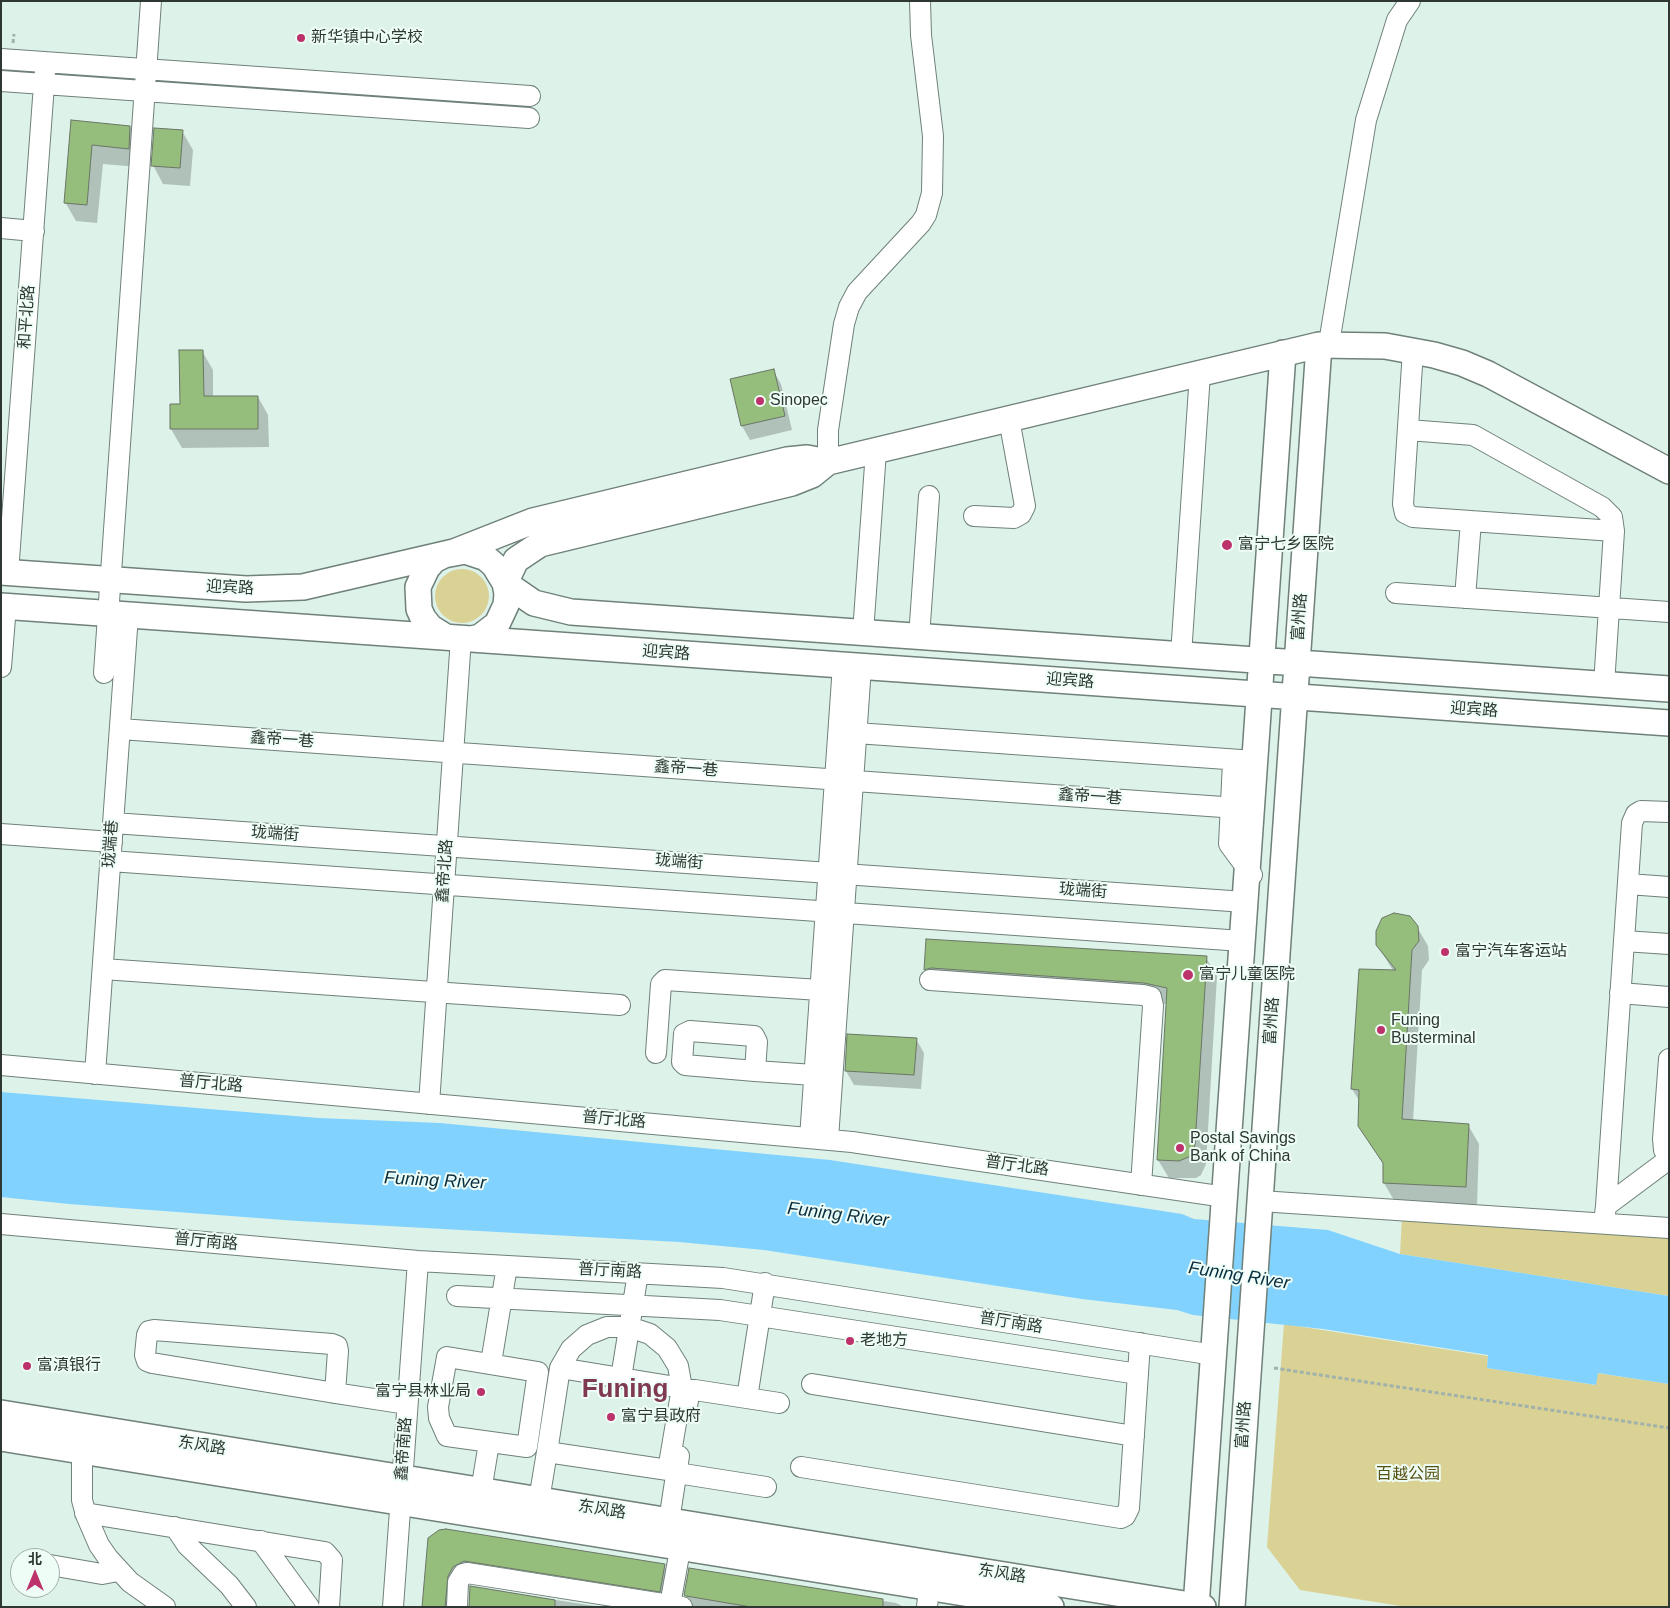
<!DOCTYPE html>
<html>
<head>
<meta charset="utf-8">
<style>
  body { margin:0 }
  #map { position:relative; width:1670px; height:1608px; overflow:hidden; background:#ddf2e9; font-family:Arial,"Noto Sans SC",sans-serif }
  canvas { display:block }
  .frame { position:absolute; inset:0; border:2px solid #2f3733; pointer-events:none }
  .north { position:absolute; left:10px; top:1548px; width:50px; height:50px; box-sizing:border-box; background:#eefef7; border:1px solid #a2aea9; border-radius:50%; rotate:0deg; font-size:14px; font-weight:700; line-height:20px; text-align:center; color:#2f3733 }
  .north::after { content:''; display:block; margin:auto; width:18px; height:22px; background:#bd326b; clip-path:polygon(50% 0,100% 100%,50% 72%,0 100%) }
</style>
</head>
<body>
<div id="map">
<canvas width="1670" height="1608"></canvas>
<div class="frame"></div>
<div class="north">北</div>
</div>
<script>
const ctx = document.querySelector('canvas').getContext('2d');
ctx.lineJoin = 'round';
function fill(path, color) {
  ctx.fillStyle = color;
  ctx.fill(path, 'evenodd');
}
function toPath(rows) {
  const path = new Path2D();
  for (const r of rows) {
    if (r.length === 3) {
      path.moveTo(r[0] + r[2], r[1]);
      path.arc(r[0], r[1], r[2], 0, 2 * Math.PI);
      continue;
    }
    path.moveTo(r[0], r[1]);
    for (let i = 2; i < r.length; i += 2) path.lineTo(r[i], r[i + 1]);
  }
  return path;
}
function trace(path, color, width, dash) {
  ctx.strokeStyle = color;
  ctx.lineWidth = width;
  ctx.lineCap = dash ? 'butt' : 'round';
  ctx.setLineDash(dash || []);
  ctx.stroke(path);
}
function drawText(font, color, halo, rows, align = 'center') {
  ctx.font = font + ' Arial,"Noto Sans SC",sans-serif';
  ctx.lineWidth = 4;
  ctx.setLineDash([]);
  ctx.textBaseline = 'middle';
  ctx.strokeStyle = halo;
  ctx.fillStyle = color;
  for (const [text, x, y, turn = 0] of rows) {
    ctx.save();
    ctx.translate(x, y);
    ctx.rotate((+turn || 0) * Math.PI / 180);
    ctx.textAlign = isNaN(turn) ? turn : align;
    if (halo) ctx.strokeText(text, 0, 0);
    ctx.fillText(text, 0, 0);
    ctx.restore();
  }
}
fill(toPath([
  [462,596,27],
  [1402,1217,1669,1236,1669,1296,1400,1254],
  [1284,1324,1488,1356,1487,1368,1595,1385,1597,1373,1669,1384,1669,1607,1407,1607,1300,1590,1267,1547]
]), '#dad195');
fill(toPath([
  [1,1092,319,1118,440,1123,830,1160,1182,1214,1194,1219,1328,1230,1400,1254,1669,1296,1669,1384,1598,1373,1596,1385,1487,1368,1488,1355,1323,1329,1193,1315,1177,1310,1082,1299,764,1250,679,1242,298,1221,69,1204,1,1197]
]), '#82d2ff');
fill(toPath([
  [72,122,130,127,140,145,139,167,103,164,97,223,76,221,65,202],
  [182,131,193,150,190,186,163,184,153,165],
  [202,351,213,370,213,397,258,397,268,415,269,447,182,448,171,429,171,406,181,406],
  [773,370,781,384,792,430,750,440,742,426],
  [1417,927,1428,946,1429,960,1422,970,1413,1121,1468,1125,1479,1144,1477,1206,1395,1202,1384,1183,1384,1165,1359,1125,1360,1102,1352,1089,1394,972,1377,945],
  [928,940,1206,958,1217,976,1206,1164,1201,1175,1196,1178,1169,1178,1158,1160,1167,1004,936,988,926,969],
  [916,1039,924,1053,921,1089,854,1085,846,1071],
  [429,1538,664,1566,675,1584,671,1607,471,1581,463,1586,456,1607,424,1607],
  [690,1570,896,1603,904,1607,692,1607,685,1595],
  [471,1587,602,1607,469,1607]
]), '#0003');
const building = toPath([
  [71,120,130,126,129,149,92,145,87,205,64,203,71,120],
  [154,128,183,130,180,168,151,166,154,128],
  [179,350,203,350,204,396,258,396,258,429,170,429,170,404,180,404,179,350],
  [774,369,785,416,741,426,730,379,774,369],
  [1394,913,1410,916,1418,926,1419,941,1412,950,1402,1119,1469,1124,1466,1187,1383,1183,1383,1163,1358,1126,1359,1090,1351,1089,1359,969,1396,970,1376,945,1376,931,1382,918,1394,913],
  [926,939,1207,956,1195,1145,1191,1156,1179,1161,1157,1160,1167,988,1144,983,931,968,924,970,926,939],
  [847,1034,917,1038,914,1075,845,1071,847,1034],
  [446,1529,665,1564,660,1592,464,1561,453,1567,448,1576,445,1607,422,1607,428,1538,439,1530,446,1529],
  [689,1568,883,1599,883,1607,751,1607,686,1596,684,1595,689,1568],
  [470,1586,555,1600,555,1607,469,1607,470,1586]
]);
fill(building, '#95bd7b');
trace(building, '#6b7566', 1);
const minor = toPath([
  [1,59,530,96],
  [1,81,529,118],
  [1,228,34,231],
  [1330,337,1366,120,1397,20,1410,1],
  [1413,350,1403,504,1405,513,1413,517,1614,531],
  [1408,430,1473,435,1602,507,1612,517,1614,531,1604,685],
  [828,462,828,430,844,324,849,307,857,292,921,223,926,215,932,193,933,136,921,35,920,1],
  [974,516,1014,518,1021,514,1025,506,1009,419],
  [8,573,45,71],
  [1396,593,1669,612],
  [1465,598,1471,521],
  [863,633,876,451],
  [919,637,929,496],
  [1181,655,1200,373],
  [1,667,6,606],
  [104,673,151,1],
  [120,729,1251,809],
  [856,733,1255,761],
  [1233,762,1229,844,1252,875],
  [113,823,1245,902],
  [1,834,112,842],
  [110,861,1242,941],
  [1628,884,1669,887],
  [1624,941,1669,944],
  [103,969,620,1005],
  [930,980,1143,995,1151,997,1153,1006,1141,1185],
  [1620,993,1669,997],
  [656,1053,661,984,665,980,820,990],
  [1669,1059,1663,1139,1664,1150,1669,1157],
  [1,1065,852,1142,1225,1197],
  [755,1071,757,1042,754,1036,690,1031,684,1034,682,1062,685,1065,755,1071,814,1075],
  [95,1074,128,615],
  [429,1104,461,638],
  [810,1138,843,665],
  [828,1139,861,667],
  [1260,1201,1669,1228],
  [1606,1206,1632,823,1636,814,1641,811,1669,812],
  [1605,1214,1606,1206,1669,1159],
  [1,1224,418,1261,723,1278,1214,1355],
  [457,1296,720,1310,1138,1374],
  [447,1357,538,1372,527,1447,447,1436,439,1418,438,1407,447,1357],
  [491,1363,507,1266],
  [560,1368,571,1349,587,1335,607,1327,629,1327,650,1334,667,1348,678,1366,682,1388],
  [621,1378,638,1273],
  [812,1384,1134,1436],
  [335,1393,338,1351,337,1346,332,1344,154,1330,149,1331,147,1335,145,1355,147,1361,152,1363,335,1393,407,1404],
  [747,1398,765,1283],
  [686,1413,689,1394,691,1390,695,1390,779,1403],
  [82,1451,82,1500,86,1515,99,1545,108,1558,130,1582,165,1607],
  [801,1467,1121,1518,1125,1516,1129,1508,1140,1343],
  [677,1473,766,1487],
  [481,1491,489,1443],
  [539,1500,547,1452,560,1368,682,1388,668,1470,547,1452],
  [85,1513,325,1552,332,1560,329,1607],
  [669,1521,679,1456],
  [175,1527,187,1545,229,1585,246,1607],
  [261,1541,309,1607],
  [50,1565,102,1574,118,1571],
  [670,1605,683,1533],
  [393,1607,418,1261],
  [457,1607,458,1582,463,1574,467,1573,682,1607],
  [927,1607,929,1587]
]);
const major = toPath([
  [1669,471,1488,374,1462,363,1434,355,1385,346,1319,345,828,462,812,475,792,483,540,544,516,560,505,583,534,603,571,612,1669,689],
  [1,572,246,589,303,587,454,552,533,521,787,460,807,458,828,462],
  [1,606,1669,723],
  [446,637,430,627,423,618,419,609,418,587,427,568,434,560,444,555,465,551,486,558,494,565,505,583,507,594,506,605,497,624,480,637,472,639],
  [1,1413,1203,1607],
  [1,1438,1051,1607],
  [1196,1607,1283,353],
  [1232,1607,1319,345]
]);
trace(minor, '#6f8179', 22);
trace(major, '#6f8179', 28);
trace(toPath([
  [13,43,14,34],
  [1274,1368,1669,1428]
]), '#a1b2aa', 3, [4, 2.5]);
trace(minor, '#fff', 20);
trace(major, '#fff', 25);
for (const [x, y, r, color] of [
  [301,38,5,"#bd326b"],
  [760,401,5,"#bd326b"],
  [1227,545,6,"#bd326b"],
  [1445,952,5,"#bd326b"],
  [1188,975,6,"#bd326b"],
  [1381,1030,5,"#bd326b"],
  [1180,1148,5,"#bd326b"],
  [850,1341,5,"#bd326b"],
  [27,1366,5,"#bd326b"],
  [481,1392,5,"#bd326b"],
  [611,1417,5,"#bd326b"]
]) {
  const dot = new Path2D();
  dot.arc(x, y, r, 0, 2 * Math.PI);
  ctx.fillStyle = color;
  ctx.fill(dot);
  trace(dot, '#eefef7', 2);
}
drawText('16px', '#2f3733', '#eefef7', [
  ["新华镇中心学校",311,38],
  ["Sinopec",770,401],
  ["富宁七乡医院",1238,545],
  ["富宁汽车客运站",1455,952],
  ["富宁儿童医院",1199,975],
  ["Funing",1391,1021],
  ["Busterminal",1391,1039],
  ["Postal Savings",1190,1139],
  ["Bank of China",1190,1157],
  ["老地方",860,1341],
  ["富滇银行",37,1366],
  ["富宁县林业局",471,1392,"right"],
  ["富宁县政府",621,1417]
], 'left');
drawText('16px', '#2f3733', '#eefef7', [
  ["和平北路",27,317,-86],
  ["迎宾路",230,588,3],
  ["富州路",1300,617,-86],
  ["迎宾路",666,653,4],
  ["迎宾路",1070,681,4],
  ["迎宾路",1474,710,4],
  ["鑫帝一巷",282,740,4],
  ["鑫帝一巷",686,769,4],
  ["鑫帝一巷",1090,797,4],
  ["珑端街",275,834,4],
  ["珑端巷",111,844,-86],
  ["珑端街",679,862,4],
  ["鑫帝北路",445,871,-86],
  ["珑端街",1083,891,4],
  ["富州路",1272,1021,-86],
  ["普厅北路",211,1084,5],
  ["普厅北路",614,1120,5],
  ["普厅北路",1017,1166,8],
  ["普厅南路",206,1242,5],
  ["普厅南路",610,1271,3],
  ["普厅南路",1011,1323,9],
  ["富州路",1244,1425,-86],
  ["东风路",202,1446,9],
  ["鑫帝南路",404,1449,-86],
  ["东风路",602,1510,9],
  ["东风路",1002,1574,9]
]);
drawText('16px', '#595014', '#eefef7', [
  ["百越公园",1408,1475]
]);
drawText('italic 18px', '#072d3f', '#eefef7', [
  ["Funing River",435,1181,3],
  ["Funing River",838,1215,7],
  ["Funing River",1239,1276,9]
]);
drawText('bold 26px', '#7f3951', '#eefef7', [
  ["Funing",625,1390]
]);
</script>
</body>
</html>
